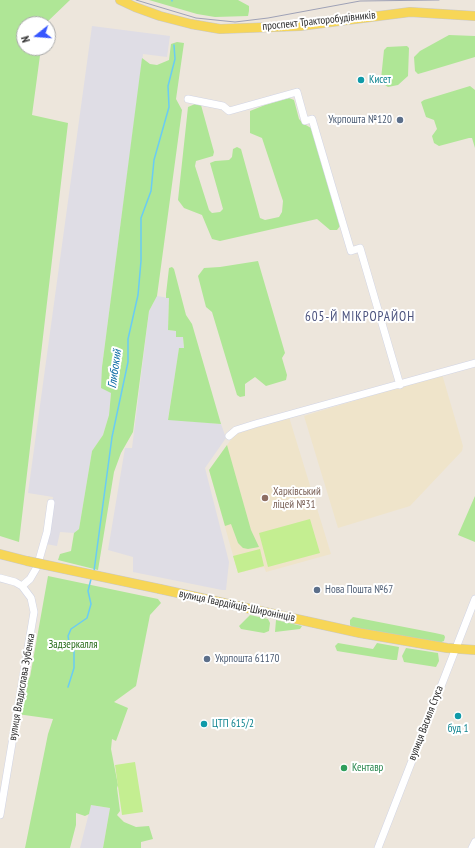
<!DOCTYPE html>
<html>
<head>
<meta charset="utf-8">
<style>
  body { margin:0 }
  #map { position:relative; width:475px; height:848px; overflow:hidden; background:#ede6dc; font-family:"PT Sans Narrow",sans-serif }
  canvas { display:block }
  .north { position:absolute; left:16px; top:16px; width:40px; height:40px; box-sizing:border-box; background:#fff; border:1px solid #aaa; border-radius:50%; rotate:253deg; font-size:11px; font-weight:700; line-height:16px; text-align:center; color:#2a2a2a }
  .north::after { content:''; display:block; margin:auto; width:14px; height:18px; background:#3757ff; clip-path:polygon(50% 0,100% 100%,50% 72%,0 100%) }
</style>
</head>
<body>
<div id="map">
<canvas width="475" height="848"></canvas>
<div class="north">N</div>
</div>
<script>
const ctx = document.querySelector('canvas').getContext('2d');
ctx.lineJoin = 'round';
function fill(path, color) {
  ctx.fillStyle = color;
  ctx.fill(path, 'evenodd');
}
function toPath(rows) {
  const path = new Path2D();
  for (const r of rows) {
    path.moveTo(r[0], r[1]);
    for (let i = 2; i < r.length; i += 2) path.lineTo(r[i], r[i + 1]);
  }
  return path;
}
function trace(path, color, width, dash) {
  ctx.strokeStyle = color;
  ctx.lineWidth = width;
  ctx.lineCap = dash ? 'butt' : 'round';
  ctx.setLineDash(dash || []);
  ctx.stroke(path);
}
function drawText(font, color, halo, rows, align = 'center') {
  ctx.font = font + ' "PT Sans Narrow",sans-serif';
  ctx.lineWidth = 4;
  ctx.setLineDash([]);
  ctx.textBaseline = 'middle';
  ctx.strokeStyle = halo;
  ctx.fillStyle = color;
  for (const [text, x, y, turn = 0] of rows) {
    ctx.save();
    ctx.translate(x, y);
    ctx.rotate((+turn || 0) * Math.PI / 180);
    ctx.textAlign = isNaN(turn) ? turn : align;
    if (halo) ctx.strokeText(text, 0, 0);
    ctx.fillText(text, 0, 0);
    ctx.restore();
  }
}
fill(toPath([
  [92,26,170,36,167,57,143,54,102,367,111,393,109,415,103,435,92,451,79,529,74,533,60,532,57,546,46,544,53,497,28,493],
  [157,296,169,298,168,330,176,331,183,337,184,349,179,349,168,419,221,424,226,438,205,468,229,562,226,590,222,590,133,572,133,557,108,550,125,448,132,448,149,311],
  [91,805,110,808,103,848,80,848]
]), '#dfdde5');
fill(toPath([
  [442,374,463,446,462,451,410,506,338,528,304,416],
  [289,417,331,554,266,572,264,567,238,573,209,470,235,434]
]), '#efe4ca');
fill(toPath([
  [0,0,70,0,45,24,24,24,24,48,41,48,32,115,68,123,19,542,0,536],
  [149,0,238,0,249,6,249,11,248,16,215,17,197,14],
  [449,35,475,36,475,57,425,72,418,74,415,71,414,57,420,51],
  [177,42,184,43,176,99,182,110,157,296,149,311,133,432,121,453,114,472,98,570,58,560,60,554,71,551,74,533,79,529,92,451,103,435,109,415,111,393,101,388,102,367,142,58,150,64,157,65,169,60,171,44],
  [407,46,409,48,408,76,398,85,388,87,382,83,381,79,384,50,387,47],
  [470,86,475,90,475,148,472,138,469,138,439,146,434,143,432,136,437,129,434,120,426,117,421,102,424,100],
  [289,98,294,100,299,119,304,124,311,128,340,226,337,230,330,230,317,219,220,241,212,239,202,215,184,208,178,200,188,107,195,104,201,105,214,152,213,156,196,161,195,166,209,210,212,213,220,212,223,209,210,163,215,161,229,160,232,157,233,149,237,147,241,149,260,218,265,220,279,217,282,212,283,201,262,138,250,133,250,111,265,105],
  [258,261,285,353,282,358,287,375,286,380,266,386,255,377,245,384,245,396,240,397,237,395,212,312,206,307,198,276,204,268,220,267],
  [172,267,174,269,186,315,192,324,221,424,168,420,179,348,184,348,183,337,176,337,176,331,168,330,169,298,166,298,166,294,169,268],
  [227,445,251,530,259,547,248,549,243,548,238,543,231,524,225,526,209,470],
  [475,496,475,542,458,535],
  [48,576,158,599,161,603,150,615,136,686,114,702,128,708,116,741,112,739,111,749,118,785,117,788,120,811,117,815,124,822,136,827,149,826,153,839,141,842,141,848,103,848,110,808,91,805,89,814,85,816,76,813,76,825,70,848,25,848,48,734,53,719,17,714,22,685,30,677],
  [250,615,268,619,270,623,269,631,264,633,241,629,239,626],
  [353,617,435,633,444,635,445,637,444,641,439,643,352,628,350,625,350,620],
  [276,620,302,626,300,629,275,632],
  [338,643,373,649,377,643,399,647,397,660,393,660,337,651,335,646],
  [406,648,438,653,439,661,436,667,404,662,402,656]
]), '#afe696');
fill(toPath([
  [310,519,320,553,268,567,259,533],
  [260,549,264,566,238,573,233,556],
  [135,762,143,812,122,815,115,765]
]), '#c4ee91');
trace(toPath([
  [172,0,172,1],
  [94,571,112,437,128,362,128,339,138,295,141,261,141,218,151,191,154,160,169,107,168,86,175,59,174,45],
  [68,687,74,668,74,651,69,642,68,636,71,629,87,618,91,604,88,591,91,579]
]), '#6accf4', 1.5);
const minor = toPath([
  [188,99,223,106,229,111,297,92,305,121,312,119,351,251,360,248,400,385],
  [229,436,236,430,255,424,475,363],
  [0,578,15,582,22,586,31,598,34,612,0,815],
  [22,586,30,579,37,567,47,532,51,503],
  [378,848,475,599],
  [472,848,475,842]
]);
const major = toPath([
  [120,0,135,7,160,16,191,24,220,29,300,26,410,12,475,16],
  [0,554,27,561],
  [160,589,360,633,447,648,475,650]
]);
trace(minor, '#d1d4e4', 8);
trace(major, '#c8c8c8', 10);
trace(minor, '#fff', 7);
trace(major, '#f7d657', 9);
trace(toPath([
  [136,0,196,18,235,22,268,18,360,1,439,0]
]), '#9ea1b6', 1);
const majorBridge = toPath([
  [27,561,160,589]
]);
trace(majorBridge, '#c8c8c8', 10, []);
trace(majorBridge, '#f7d657', 9);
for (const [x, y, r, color] of [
  [361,80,4,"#0f9aa8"],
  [400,120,4,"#5c6f8a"],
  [265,498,4,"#8d6e63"],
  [317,590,4,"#5c6f8a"],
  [207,659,4,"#5c6f8a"],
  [458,716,4,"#0f9aa8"],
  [204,724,4,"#0f9aa8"],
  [344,768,4,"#2e9e5b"]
]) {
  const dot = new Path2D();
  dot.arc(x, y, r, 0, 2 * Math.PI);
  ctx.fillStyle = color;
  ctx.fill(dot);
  trace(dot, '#fff', 1.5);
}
drawText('11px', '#2a2a2a', '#fff', [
  ["проспект Тракторобудівників",319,21,-6],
  ["вулиця Гвардійців-Широнінців",237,606,12],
  ["вулиця Владислава Зубенка",22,687,-80],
  ["вулиця Василя Стуса",426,723,-69]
]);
drawText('11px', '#0d838f', '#fff', [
  ["Кисет",369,80],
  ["ЦТП 615/2",212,724],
  ["буд 1",458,729,"center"]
], 'left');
drawText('11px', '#4e5e75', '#fff', [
  ["Укрпошта №120",392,120,"right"],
  ["Нова Пошта №67",325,590],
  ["Укрпошта 61170",215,659]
], 'left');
drawText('11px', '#785e54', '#fff', [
  ["Харківський",273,492],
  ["ліцей №31",273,505]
], 'left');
drawText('11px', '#266b17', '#fff', [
  ["Задзеркалля",73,645]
]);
drawText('11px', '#27864d', '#fff', [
  ["Кентавр",352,768]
], 'left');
drawText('italic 12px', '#0768a2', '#fff', [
  ["Глибокий",115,369,-82]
]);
ctx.letterSpacing = '1px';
drawText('13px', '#49517d', '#fff', [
  ["605-Й МІКРОРАЙОН",360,317]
]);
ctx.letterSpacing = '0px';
</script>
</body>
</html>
